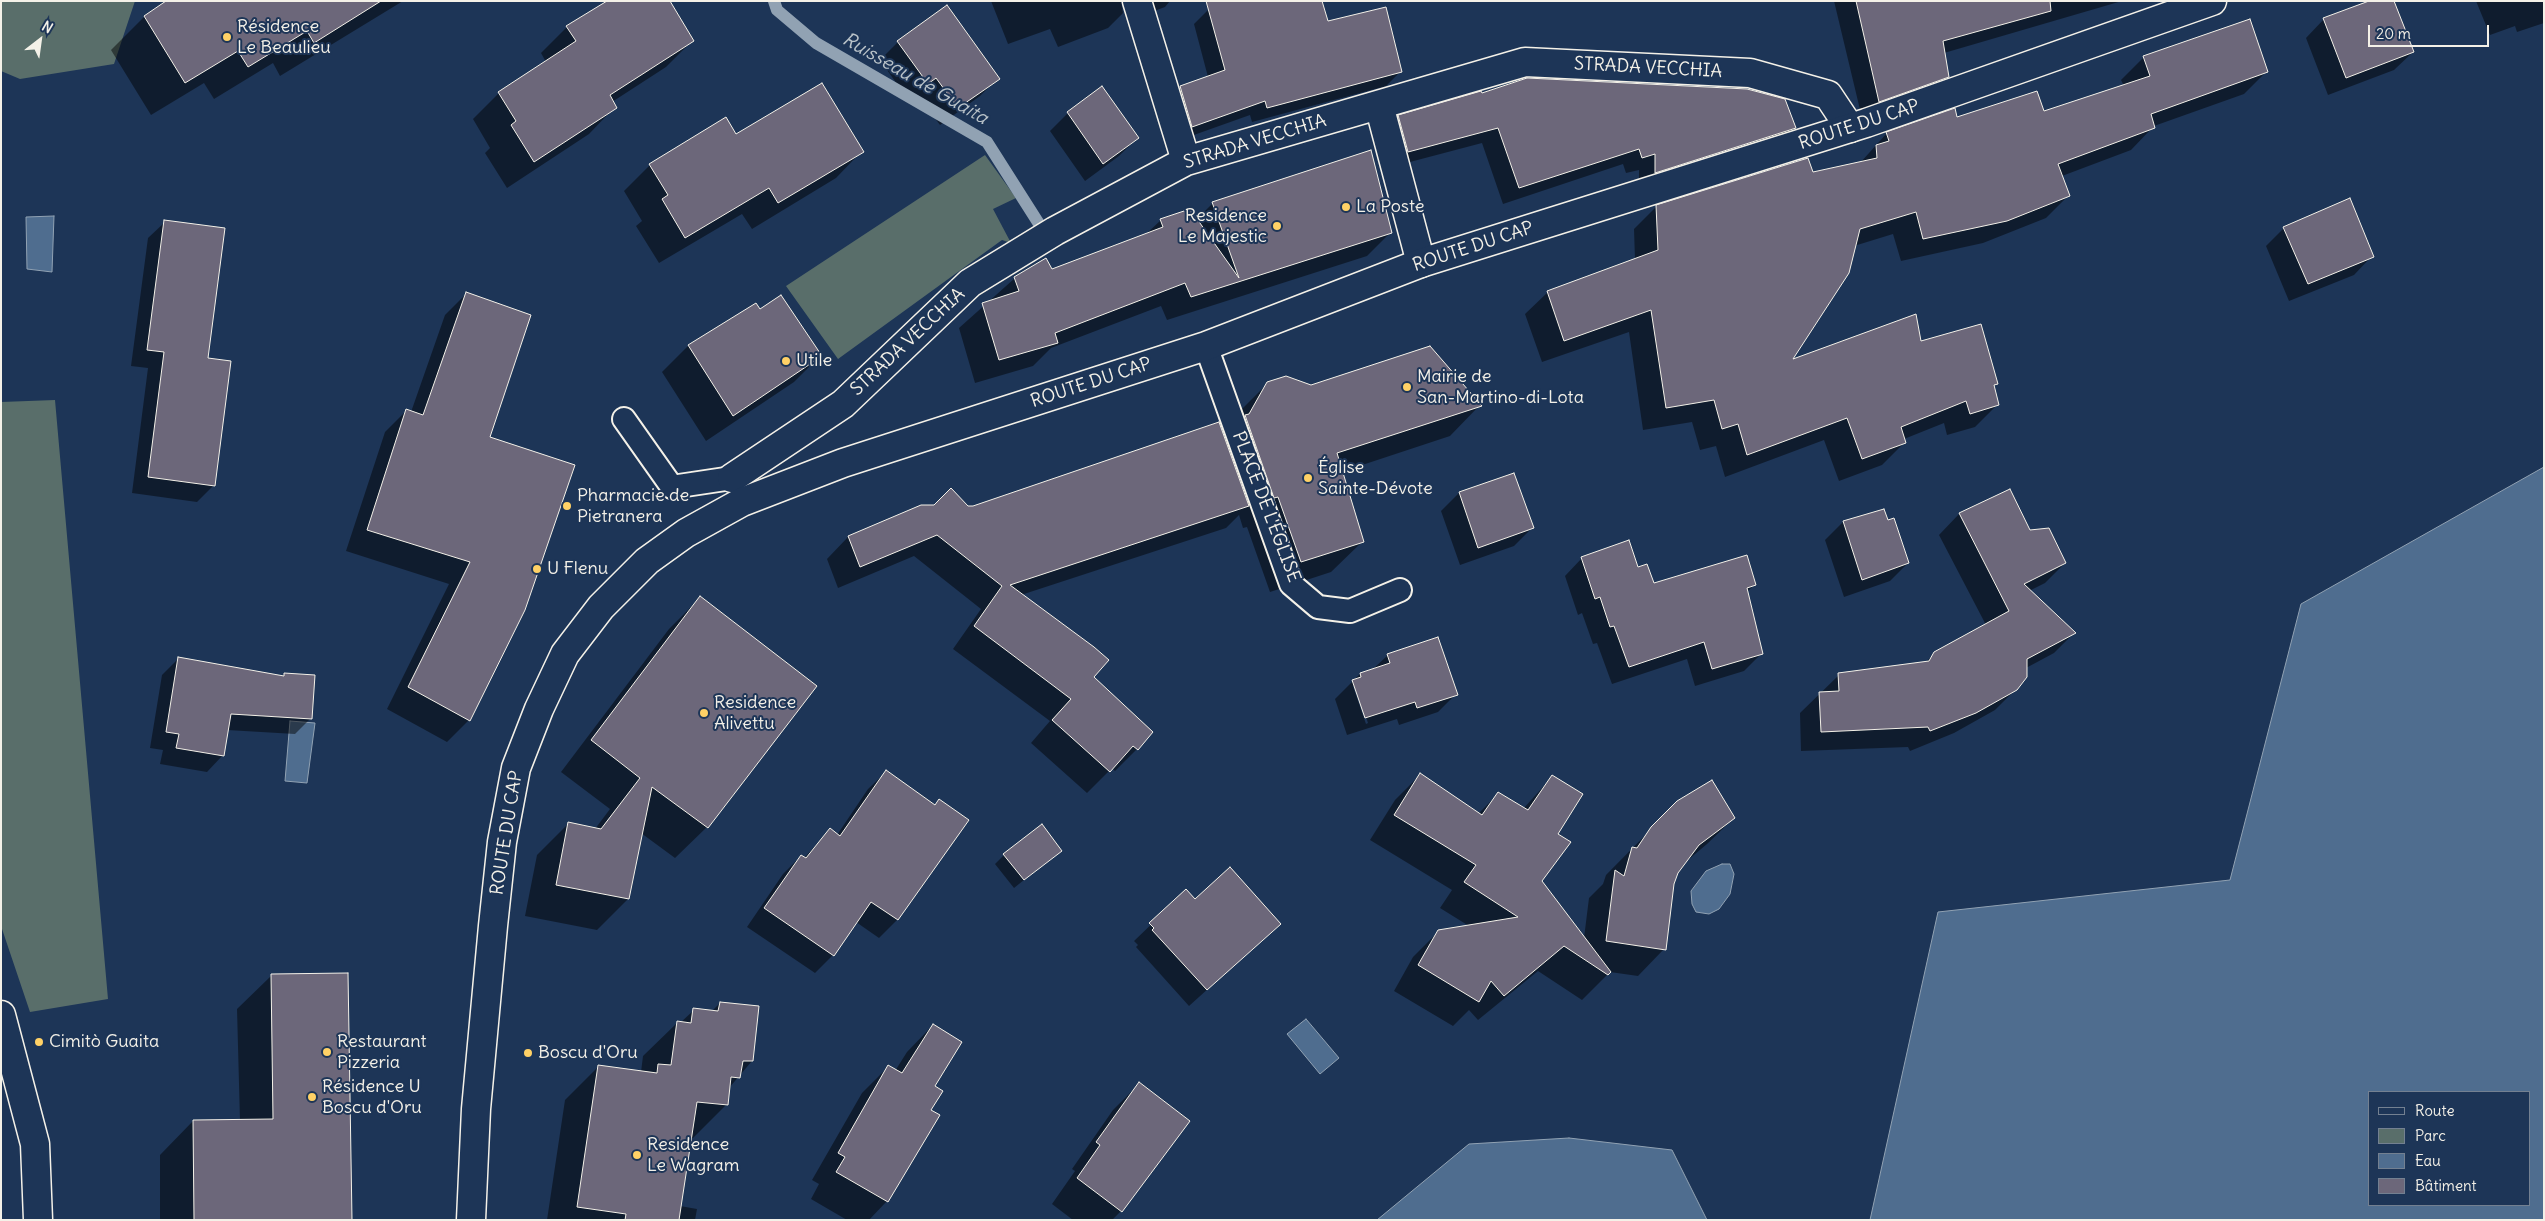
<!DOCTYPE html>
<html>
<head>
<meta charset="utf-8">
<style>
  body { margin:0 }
  #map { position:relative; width:2545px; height:1221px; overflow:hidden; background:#1d3557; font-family:Delius,sans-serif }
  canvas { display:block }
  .frame { position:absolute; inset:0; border:2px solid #f4f1e8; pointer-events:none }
  .legend { position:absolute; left:2368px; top:1091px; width:162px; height:115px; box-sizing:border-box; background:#1d3557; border:1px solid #738091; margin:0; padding:6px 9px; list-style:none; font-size:15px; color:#f4f1e8 }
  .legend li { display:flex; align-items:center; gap:10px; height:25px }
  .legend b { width:25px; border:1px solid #738091 }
  .north { position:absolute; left:15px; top:15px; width:50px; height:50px; -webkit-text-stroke:4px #1d3557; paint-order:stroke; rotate:30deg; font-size:14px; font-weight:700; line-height:20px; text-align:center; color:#f4f1e8 }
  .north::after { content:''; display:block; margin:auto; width:18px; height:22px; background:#f4f1e8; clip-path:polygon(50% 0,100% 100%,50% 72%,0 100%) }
  .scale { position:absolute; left:2368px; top:25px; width:121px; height:22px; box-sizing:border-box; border:2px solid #f4f1e8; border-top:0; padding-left:6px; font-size:15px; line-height:18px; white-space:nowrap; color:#f4f1e8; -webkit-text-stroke:4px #1d3557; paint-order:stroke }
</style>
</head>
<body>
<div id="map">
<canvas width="2545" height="1221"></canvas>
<div class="frame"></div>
<ul class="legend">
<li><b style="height:6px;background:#1d3557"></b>Route</li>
<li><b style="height:14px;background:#596e6a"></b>Parc</li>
<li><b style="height:14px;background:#4f6d8f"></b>Eau</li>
<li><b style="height:14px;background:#6c677a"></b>Bâtiment</li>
</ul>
<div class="north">N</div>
<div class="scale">20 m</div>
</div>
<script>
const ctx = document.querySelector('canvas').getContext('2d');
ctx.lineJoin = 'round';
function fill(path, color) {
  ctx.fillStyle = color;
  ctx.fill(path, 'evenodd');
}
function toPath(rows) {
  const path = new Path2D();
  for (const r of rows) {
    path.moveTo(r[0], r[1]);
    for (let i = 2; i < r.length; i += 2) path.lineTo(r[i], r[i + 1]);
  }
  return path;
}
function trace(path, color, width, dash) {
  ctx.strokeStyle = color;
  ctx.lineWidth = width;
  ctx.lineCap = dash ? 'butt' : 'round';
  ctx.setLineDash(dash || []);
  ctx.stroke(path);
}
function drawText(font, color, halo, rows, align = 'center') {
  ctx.font = font + ' Delius,sans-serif';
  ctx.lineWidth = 4;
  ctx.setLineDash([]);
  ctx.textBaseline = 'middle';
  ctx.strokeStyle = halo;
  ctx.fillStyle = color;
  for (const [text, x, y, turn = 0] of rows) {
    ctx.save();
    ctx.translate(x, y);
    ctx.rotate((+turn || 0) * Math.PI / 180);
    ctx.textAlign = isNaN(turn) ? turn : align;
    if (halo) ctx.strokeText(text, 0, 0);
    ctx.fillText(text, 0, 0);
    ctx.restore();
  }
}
fill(toPath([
  [1,1,135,1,114,64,20,79,1,71],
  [985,155,1016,198,993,209,1011,243,1002,240,838,359,786,286],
  [55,400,108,999,30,1012,1,926,1,402]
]), '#596e6a');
const water = toPath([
  [54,216,52,272,27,269,26,217,54,216],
  [2544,467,2544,1220,1870,1220,1938,912,2230,880,2301,604,2544,467],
  [2529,1092,2529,1205,2369,1205,2369,1092,2529,1092],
  [290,721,315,723,307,783,285,781,290,721],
  [1722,864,1730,864,1734,874,1730,894,1719,909,1709,914,1696,912,1692,904,1691,891,1706,871,1722,864],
  [1306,1019,1339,1058,1320,1074,1287,1034,1306,1019],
  [1569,1138,1672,1150,1707,1220,1377,1220,1469,1144,1569,1138]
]);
fill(water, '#4f6d8f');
trace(water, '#91a2b3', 1);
fill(toPath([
  [169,1,403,1,280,76,273,63,214,99,204,83,151,115,111,50,144,17],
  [991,1,1121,1,1123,13,1108,28,1058,47,1050,29,1008,44],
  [1126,1,1170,1,1165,7,1138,17],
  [1834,1,2122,1,1944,53,1948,77,1930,94,1862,118],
  [2476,1,2544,1,2544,23,2517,32,2515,26,2490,35],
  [947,6,998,78,980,96,940,125,918,95,909,101,880,60,898,42],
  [1209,9,1327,23,1401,71,1386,86,1252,122,1250,115,1177,141,1165,102,1180,88,1208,77,1194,24],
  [2324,19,2413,52,2394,70,2328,95,2306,38],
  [567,27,693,40,666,67,612,102,615,107,589,134,507,188,485,153,490,148,473,119,499,93,546,62,541,53],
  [2144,57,2266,72,2244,94,2154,126,2131,150,2062,176,2069,195,2046,218,1983,243,1901,261,1893,234,1854,246,1790,361,1921,342,1996,383,1993,386,1998,404,1975,427,1947,435,1944,423,1904,439,1905,442,1882,465,1839,481,1824,440,1725,477,1716,446,1700,450,1692,422,1643,430,1629,332,1542,362,1525,314,1548,292,1635,260,1634,229,1657,206,1860,163,1887,133,1956,119,2043,113,2124,86,2121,80],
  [1481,95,1795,128,1779,144,1639,188,1639,170,1626,173,1623,164,1503,204,1482,143,1391,167,1382,133,1399,116],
  [1068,113,1137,138,1119,156,1085,181,1050,131],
  [736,136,862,151,836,178,752,229,742,214,659,263,636,226,642,221,624,191,650,165],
  [1213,203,1391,232,1367,256,1167,320,1161,306,1051,348,1033,366,975,383,959,328,1015,278,1051,270,1145,235,1161,220,1196,220],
  [165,222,206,359,229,362,213,486,197,502,132,493,148,368,131,366,148,238],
  [2284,228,2372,256,2354,275,2289,301,2266,246],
  [466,294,489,438,524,610,469,720,447,742,387,709,449,584,346,551,385,432,406,411,411,412,445,315],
  [759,310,820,356,794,382,706,441,662,372,688,346],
  [1268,383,1480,405,1450,436,1341,472,1362,542,1331,572,1270,592,1247,527,1243,528,1239,515,1226,528,1021,595,1137,749,1115,771,1112,768,1087,793,1031,743,1050,721,953,649,981,609,914,556,838,588,827,559,848,537,922,506,973,508,1223,437,1237,414],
  [2009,491,2029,531,2065,563,2045,583,2029,591,2074,633,2054,653,2026,668,2016,689,1995,710,1954,733,1910,751,1908,747,1801,751,1800,713,1839,675,1925,663,1935,653,1986,625,1939,535,1959,514],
  [1459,493,1532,528,1514,546,1460,565,1441,511],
  [1843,522,1908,563,1890,581,1844,597,1825,540],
  [1582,558,1638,568,1653,584,1754,585,1747,592,1762,653,1744,671,1695,686,1687,659,1612,684,1597,643,1593,644,1582,613,1578,615,1565,576],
  [700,598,815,687,707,827,675,858,641,833,628,899,597,930,525,916,537,855,568,824,595,829,610,809,561,772,669,629],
  [1388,655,1456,694,1438,712,1399,725,1397,719,1347,735,1335,699,1360,674,1372,670],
  [1353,686,1356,686,1368,723,1366,724],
  [178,659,282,677,284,674,311,718,295,734,227,730,223,755,207,772,160,764,163,750,150,748,162,675],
  [886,772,934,806,940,800,968,820,897,920,879,938,856,922,833,955,815,973,747,927,783,874,801,856,804,858,830,830,837,835,868,789],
  [1420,775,1478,814,1498,794,1523,809,1552,777,1556,834,1540,881,1584,938,1589,898,1603,884,1606,875,1678,802,1734,818,1707,844,1682,865,1673,884,1664,949,1638,976,1610,972,1582,1000,1538,971,1478,1020,1469,1010,1453,1026,1394,991,1413,957,1439,931,1469,926,1440,908,1452,890,1370,840,1395,800],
  [1060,851,1014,888,995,864,1004,855],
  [1186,891,1194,901,1280,924,1189,1006,1136,947,1138,945,1134,941],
  [271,976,351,1220,160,1220,160,1155,193,1121,240,1121,237,1009],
  [720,1003,752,1061,729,1088,727,1104,693,1138,690,1138,680,1206,697,1209,695,1220,547,1220,565,1100,599,1066,641,1072,643,1056,677,1023,680,1023,694,1010,712,1011],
  [933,1025,933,1086,929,1111,887,1201,869,1220,847,1220,811,1199,819,1184,812,1180,862,1093,888,1067,895,1071,907,1052],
  [1139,1084,1121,1211,1112,1220,1073,1220,1052,1204,1075,1171,1072,1169,1113,1110]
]), '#0007');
trace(toPath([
  [774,1,777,10,816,43,987,142,1041,227]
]), '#91a2b3', 12);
const building = toPath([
  [166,1,381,1,314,43,307,31,248,67,238,51,185,83,144,16,166,1],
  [607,1,670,1,694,41,610,95,617,108,534,162,511,125,516,121,498,92,576,41,566,26,607,1],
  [1206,1,1322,1,1328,21,1386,7,1402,72,1267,108,1265,101,1192,127,1180,86,1225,70,1206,1],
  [1856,1,2050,1,2051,11,1943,41,1949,77,1879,102,1856,1],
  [2369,1,2394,1,2414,52,2346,78,2323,18,2369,1],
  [947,5,1000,79,958,108,936,78,928,84,897,41,947,5],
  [2250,19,2268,72,2151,114,2155,128,2058,164,2070,196,2007,221,1923,239,1916,212,1860,229,1849,273,1793,359,1916,314,1921,341,1981,324,1998,384,1994,385,1999,405,1970,414,1966,401,1901,427,1906,443,1862,459,1847,418,1747,455,1738,424,1722,429,1714,400,1666,408,1651,310,1564,341,1547,291,1658,250,1656,205,1808,158,1813,172,1877,158,1876,145,1889,141,1886,132,1955,108,1957,117,2037,91,2044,111,2150,76,2143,56,2250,19],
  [1527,78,1747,89,1785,99,1796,128,1655,173,1655,154,1642,158,1639,149,1519,188,1498,128,1408,152,1398,115,1481,91,1482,93,1527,78],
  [822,83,864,152,778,203,769,188,685,238,662,199,668,195,649,164,726,117,736,134,822,83],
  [1102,86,1139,138,1103,164,1067,112,1102,86],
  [1371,150,1392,233,1191,297,1185,283,1055,333,1058,343,999,360,982,303,1019,291,1014,277,1046,258,1052,269,1163,227,1160,219,1190,209,1239,278,1212,202,1371,150],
  [2350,198,2374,257,2308,284,2283,227,2350,198],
  [164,220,225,228,208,358,231,361,215,486,148,477,164,352,147,350,164,220],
  [466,292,531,315,490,437,575,465,525,610,470,721,408,687,470,562,367,530,406,409,423,415,466,292],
  [781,295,822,356,733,416,688,345,756,303,760,309,781,295],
  [1430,346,1482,406,1337,453,1364,542,1301,562,1278,497,1274,498,1245,415,1249,414,1267,382,1286,376,1311,385,1430,346],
  [1219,422,1249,506,1010,585,1094,647,1109,660,1094,677,1153,732,1138,750,1133,746,1110,772,1052,720,1071,699,974,626,1002,586,937,535,860,567,848,536,921,505,934,505,951,488,968,506,973,506,1219,422],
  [1514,473,1534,528,1478,548,1459,492,1514,473],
  [2010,489,2030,530,2049,528,2066,563,2024,584,2076,633,2027,659,2027,677,2017,690,1976,713,1930,731,1928,727,1821,732,1819,692,1839,691,1838,673,1929,661,1934,652,2009,611,1959,513,2010,489],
  [1884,509,1888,520,1894,518,1909,563,1862,580,1843,521,1884,509],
  [1629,540,1638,567,1647,564,1654,583,1747,555,1756,585,1747,588,1763,654,1712,669,1704,642,1629,667,1614,626,1610,627,1600,597,1595,599,1581,557,1629,540],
  [700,596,817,686,708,828,652,787,629,899,556,885,568,822,601,829,640,778,591,740,700,596],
  [1438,637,1458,695,1417,708,1415,702,1365,718,1352,680,1361,677,1360,673,1390,663,1387,654,1438,637],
  [178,657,284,676,284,673,315,675,312,719,231,714,224,756,176,748,179,734,166,732,178,657],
  [886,770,935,805,939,799,969,820,898,920,871,902,834,956,764,908,801,855,806,858,830,828,840,836,886,770],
  [1420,773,1482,815,1498,792,1528,810,1552,775,1583,794,1558,834,1571,842,1542,881,1611,972,1608,975,1564,946,1504,996,1491,981,1479,1002,1418,965,1438,930,1518,917,1464,882,1476,865,1394,815,1420,773],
  [1712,780,1735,818,1699,845,1678,873,1674,884,1666,950,1606,941,1615,870,1624,876,1632,847,1637,848,1651,827,1677,801,1712,780],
  [1042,824,1062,851,1024,880,1003,854,1042,824],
  [1230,867,1281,924,1207,990,1152,930,1154,928,1149,923,1186,889,1195,899,1230,867],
  [348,973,352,1220,194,1220,193,1120,273,1119,271,974,348,973],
  [720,1002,759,1006,753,1061,743,1061,740,1078,731,1077,728,1105,697,1102,679,1220,625,1220,626,1214,577,1207,598,1065,657,1073,658,1064,671,1065,677,1021,691,1023,693,1008,718,1011,720,1002],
  [933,1024,962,1042,935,1086,943,1091,931,1110,940,1115,888,1202,836,1172,845,1157,838,1153,888,1065,902,1073,933,1024],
  [1139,1082,1190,1121,1122,1212,1077,1178,1100,1145,1096,1142,1139,1082]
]);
fill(building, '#6c677a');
trace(building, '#f4f1e8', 1);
const service = toPath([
  [1206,346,1291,584,1318,607,1350,611,1400,590],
  [624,419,672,487,732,478]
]);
const minor = toPath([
  [1137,1,1186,161],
  [1379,105,1421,263],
  [732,478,843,404,970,283,1055,231,1186,161,1525,62,1750,73,1828,95,1850,128]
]);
const tertiary = toPath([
  [1,1015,35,1144,38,1220]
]);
const secondary = toPath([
  [471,1220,476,1109,493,926,502,842,516,768,539,709,565,654,601,607,647,561,686,533,742,502,843,463,1206,346,1421,263,1866,123,2212,1]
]);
trace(service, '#f4f1e8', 26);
trace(minor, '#f4f1e8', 31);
trace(tertiary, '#f4f1e8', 31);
trace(secondary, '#f4f1e8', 31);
trace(service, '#1d3557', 22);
trace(minor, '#1d3557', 28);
trace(tertiary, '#1d3557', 28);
trace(secondary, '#1d3557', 28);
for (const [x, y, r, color] of [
  [227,37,5,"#ffd166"],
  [1346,207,5,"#ffd166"],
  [1277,226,5,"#ffd166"],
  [786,361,5,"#ffd166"],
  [1407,387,5,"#ffd166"],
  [1308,478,5,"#ffd166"],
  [567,506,5,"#ffd166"],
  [537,569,5,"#ffd166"],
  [704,713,5,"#ffd166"],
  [39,1042,5,"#ffd166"],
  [327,1052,5,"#ffd166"],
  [528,1053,5,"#ffd166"],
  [312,1097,5,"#ffd166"],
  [637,1155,5,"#ffd166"]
]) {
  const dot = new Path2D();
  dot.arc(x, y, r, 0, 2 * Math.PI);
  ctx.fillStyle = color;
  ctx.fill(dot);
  trace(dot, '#1d3557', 2);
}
drawText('18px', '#f4f1e8', '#1d3557', [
  ["Résidence",237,27],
  ["Le Beaulieu",237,48],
  ["La Poste",1356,207],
  ["Residence",1267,216,"right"],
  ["Le Majestic",1267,237,"right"],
  ["Utile",796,361],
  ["Mairie de",1417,377],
  ["San-Martino-di-Lota",1417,398],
  ["Église",1318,468],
  ["Sainte-Dévote",1318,489],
  ["Pharmacie de",577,496],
  ["Pietranera",577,517],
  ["U Flenu",547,569],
  ["Residence",714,703],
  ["Alivettu",714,724],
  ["Cimitò Guaita",49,1042],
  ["Restaurant",337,1042],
  ["Pizzeria",337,1063],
  ["Boscu d'Oru",538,1053],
  ["Résidence U",322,1087],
  ["Boscu d'Oru",322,1108],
  ["Residence",647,1145],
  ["Le Wagram",647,1166]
], 'left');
drawText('18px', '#f4f1e8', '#1d3557', [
  ["STRADA VECCHIA",1648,68,3],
  ["ROUTE DU CAP",1859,125,-18],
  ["STRADA VECCHIA",1255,142,-17],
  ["ROUTE DU CAP",1473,247,-18],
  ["STRADA VECCHIA",908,342,-43],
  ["ROUTE DU CAP",1091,383,-18],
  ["PLACE DE L'ÉGLISE",1266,507,69],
  ["ROUTE DU CAP",507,833,-81]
]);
drawText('italic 19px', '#bac3c9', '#1d3557', [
  ["Ruisseau de Guaita",915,79,30]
]);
</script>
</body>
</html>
